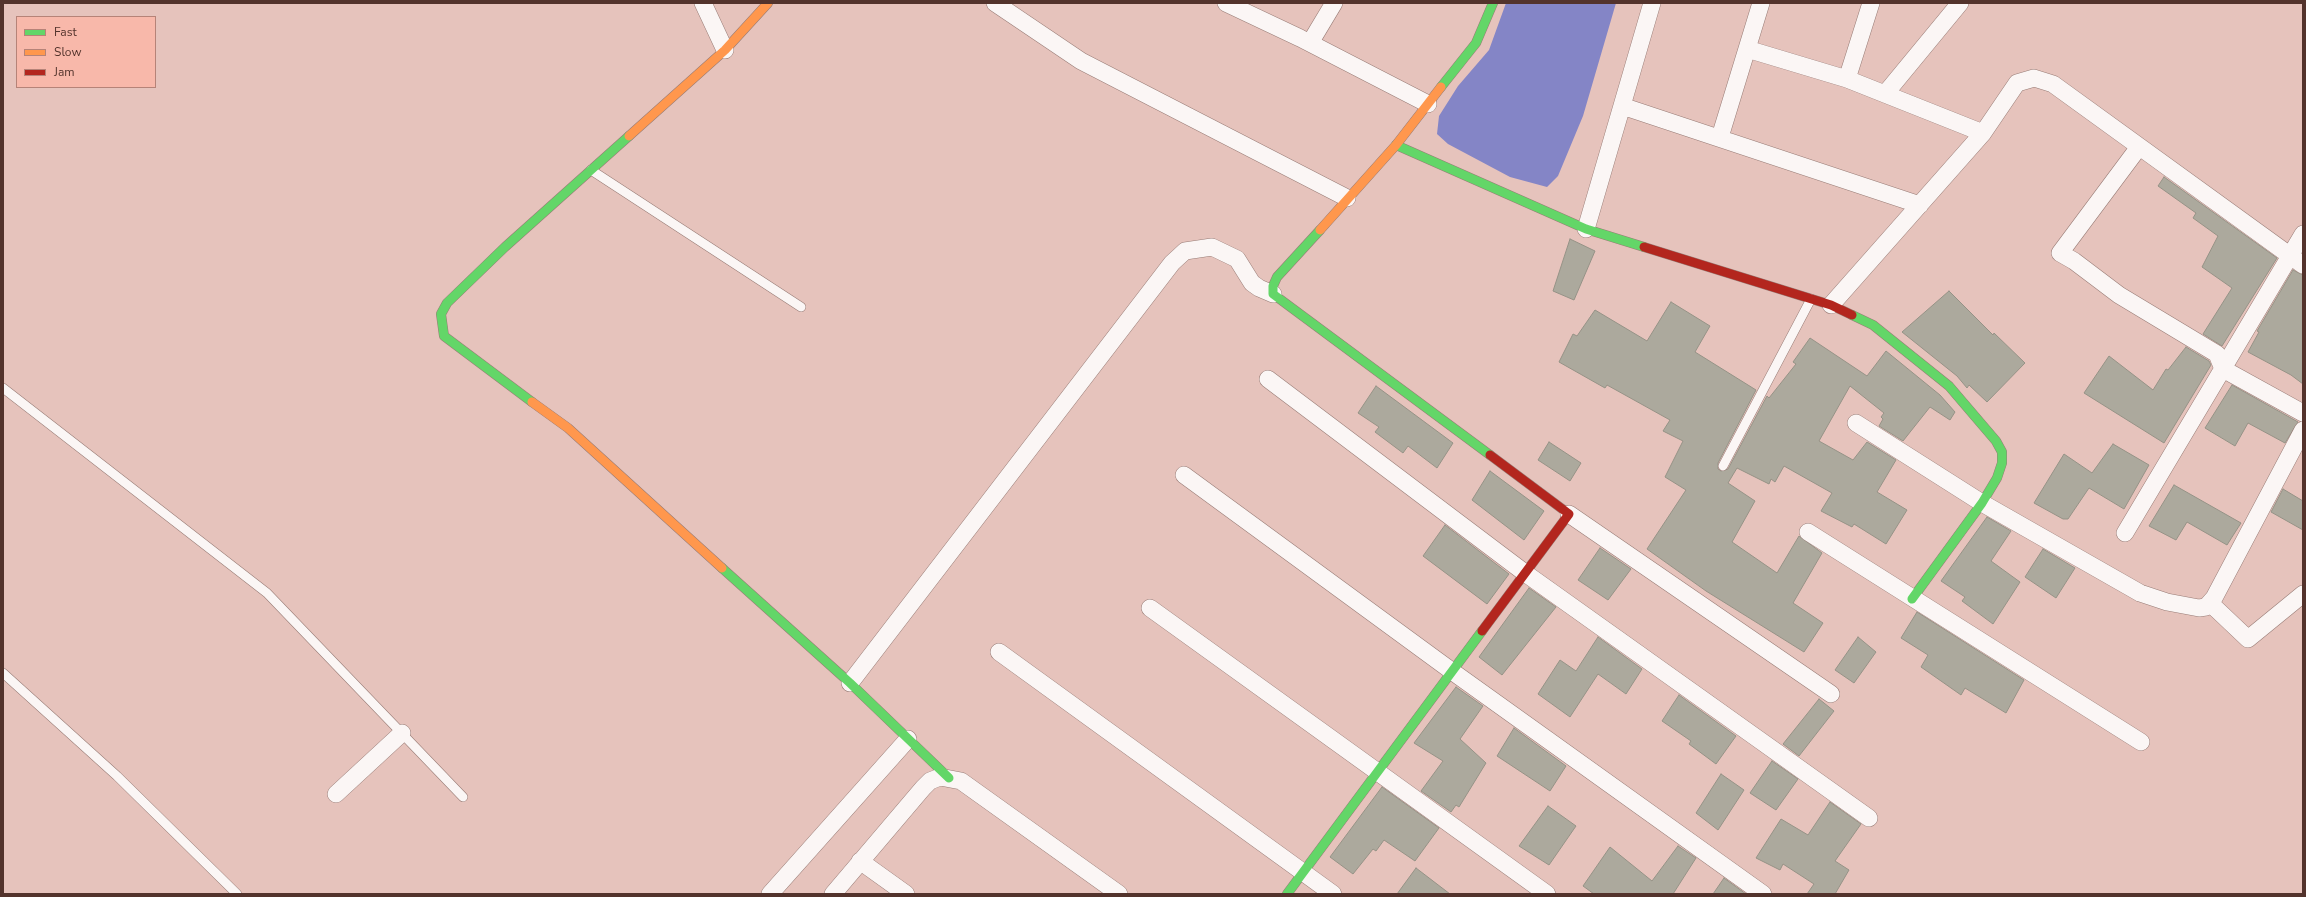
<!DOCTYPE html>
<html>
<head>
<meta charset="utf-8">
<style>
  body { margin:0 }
  #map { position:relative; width:2306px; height:897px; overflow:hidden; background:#e6c3bc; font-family:"Nunito Sans",sans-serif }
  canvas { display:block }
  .frame { position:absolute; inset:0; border:4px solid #53332c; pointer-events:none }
  .legend { position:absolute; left:16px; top:16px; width:140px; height:72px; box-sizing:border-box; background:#f8b8aa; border:1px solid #b68378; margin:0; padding:5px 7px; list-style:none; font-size:12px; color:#53332c }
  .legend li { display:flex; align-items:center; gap:8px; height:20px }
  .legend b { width:20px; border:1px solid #b68378 }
</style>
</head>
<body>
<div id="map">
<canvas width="2306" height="897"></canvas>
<div class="frame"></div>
<ul class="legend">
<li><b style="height:5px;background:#63d668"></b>Fast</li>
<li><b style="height:5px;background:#ff974d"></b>Slow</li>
<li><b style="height:5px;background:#b3261e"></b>Jam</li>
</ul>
</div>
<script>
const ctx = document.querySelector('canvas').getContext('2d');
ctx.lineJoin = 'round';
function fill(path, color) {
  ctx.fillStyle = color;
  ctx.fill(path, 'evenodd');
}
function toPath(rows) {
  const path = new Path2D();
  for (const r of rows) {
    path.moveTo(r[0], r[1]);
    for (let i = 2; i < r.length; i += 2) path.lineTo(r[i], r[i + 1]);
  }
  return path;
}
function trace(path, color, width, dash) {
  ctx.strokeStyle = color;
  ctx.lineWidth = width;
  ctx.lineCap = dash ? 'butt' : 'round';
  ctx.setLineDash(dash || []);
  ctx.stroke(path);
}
fill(toPath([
  [1506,3,1616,3,1583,116,1558,176,1547,187,1510,177,1448,144,1437,134,1439,116,1458,86,1489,50]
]), '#8485c6');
const building = toPath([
  [2164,177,2277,258,2222,346,2203,334,2232,288,2202,267,2218,236,2193,218,2196,213,2158,186,2164,177],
  [1570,239,1595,251,1574,300,1553,291,1570,239],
  [2293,270,2303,275,2303,384,2291,375,2248,352,2259,332,2257,331,2293,270],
  [1949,291,1993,335,1994,333,2025,363,1987,402,1969,385,1967,388,1957,376,1902,332,1949,291],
  [1671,302,1710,326,1695,352,1756,390,1718,463,1718,469,1721,471,1728,469,1767,396,1769,398,1796,364,1793,362,1810,338,1867,376,1886,351,1940,395,1955,412,1950,420,1930,407,1903,441,1879,426,1883,419,1881,417,1884,413,1850,386,1819,441,1853,460,1867,442,1896,460,1877,492,1907,510,1886,544,1854,524,1852,527,1821,511,1832,493,1784,466,1775,482,1771,479,1769,484,1737,468,1728,483,1755,501,1732,542,1777,573,1799,536,1822,553,1793,603,1823,623,1804,652,1706,591,1647,549,1686,490,1665,477,1683,441,1663,431,1670,420,1607,385,1605,388,1559,362,1573,334,1577,336,1595,310,1647,341,1671,302],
  [2186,347,2209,361,2211,365,2164,443,2084,393,2109,356,2153,390,2166,369,2168,370,2186,347],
  [2232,385,2298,422,2285,443,2248,423,2235,446,2205,428,2232,385],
  [1376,386,1453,443,1437,468,1408,446,1403,453,1375,432,1379,427,1358,413,1376,386],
  [1549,442,1581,463,1570,481,1538,460,1549,442],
  [2113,444,2149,465,2124,509,2089,488,2068,519,2063,519,2034,503,2064,454,2092,473,2113,444],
  [1490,471,1544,511,1524,540,1472,500,1490,471],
  [2174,485,2241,523,2227,545,2187,522,2176,540,2149,526,2174,485],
  [2283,489,2303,501,2303,530,2271,512,2283,489],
  [1987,517,2011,531,1991,561,2020,582,1993,624,1962,601,1965,597,1941,581,1987,517],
  [1445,525,1509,574,1487,604,1423,556,1445,525],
  [1600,548,1631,569,1608,600,1578,580,1600,548],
  [2043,549,2075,568,2056,598,2025,577,2043,549],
  [1529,588,1556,607,1502,675,1479,657,1529,588],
  [1917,612,2024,680,2006,713,1965,688,1961,695,1921,667,1928,655,1901,638,1917,612],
  [1598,637,1642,669,1626,694,1598,674,1570,717,1538,694,1560,660,1576,671,1598,637],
  [1858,637,1876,652,1854,683,1835,670,1858,637],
  [1456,687,1483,706,1460,739,1486,763,1459,807,1456,805,1451,812,1421,791,1443,761,1414,743,1456,687],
  [1679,695,1736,736,1716,764,1689,744,1691,741,1662,721,1679,695],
  [1819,699,1834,711,1799,756,1783,744,1819,699],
  [1514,728,1566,766,1550,791,1497,756,1514,728],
  [1772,761,1798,779,1776,810,1750,793,1772,761],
  [1721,774,1744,790,1718,830,1696,813,1721,774],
  [1382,787,1439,828,1415,861,1384,840,1376,851,1373,849,1353,874,1330,857,1382,787],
  [1830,802,1861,824,1835,861,1849,870,1835,894,1807,894,1814,884,1783,864,1780,870,1756,858,1781,819,1808,835,1830,802],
  [1548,806,1576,826,1549,865,1519,846,1548,806],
  [1678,846,1696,858,1673,894,1594,894,1583,886,1610,847,1652,881,1678,846],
  [1416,868,1450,894,1397,894,1416,868],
  [1724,878,1746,894,1713,894,1724,878]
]);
fill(building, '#aca99d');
trace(building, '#959286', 1);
const lane = toPath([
  [591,170,801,307],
  [3,388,267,593,463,797],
  [1723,466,1811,299],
  [3,673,117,776,237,894]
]);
const street = toPath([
  [703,3,725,50],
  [995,3,1081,61,1347,198],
  [1226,3,1300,38,1428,104],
  [1310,43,1334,3],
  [1747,49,1847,79,1983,133],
  [1847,79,1871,3],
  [1885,94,1960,3],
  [1622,106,1920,205],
  [1720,137,1761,3],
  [2139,147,2060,253,2074,261,2119,295,2217,354,2223,369,2303,413],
  [1586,229,1652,3],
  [1831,305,1983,133,2017,83,2034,78,2053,84,2303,265],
  [1268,379,1525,573,1869,818],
  [1856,423,1982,503,2140,593,2167,602,2199,608,2206,607,2214,598,2303,430],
  [1184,475,1453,672,1763,894],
  [1569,514,1831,694],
  [1808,532,2141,742],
  [2125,533,2303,234],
  [2210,603,2248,639,2303,594],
  [1150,608,1547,894],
  [999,652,1333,894],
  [850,683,1172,263,1185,251,1212,247,1237,259,1252,283,1259,288,1273,294],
  [336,794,402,733],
  [860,861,906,894],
  [770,894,908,739],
  [833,894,923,788,930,781,940,777,961,781,1119,894]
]);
const fast = toPath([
  [1441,87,1476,43,1493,3],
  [1396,145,1586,229,1644,247],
  [1320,230,1277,277,1273,286,1273,294,1490,455],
  [1852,315,1873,325,1949,386,1996,441,2002,452,2002,463,1997,478,1982,503,1912,599],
  [532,402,444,336,441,314,447,303,505,247,629,136],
  [722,568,850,683,949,778],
  [1287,894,1482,631]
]);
const slow = toPath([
  [629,136,725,50,768,3],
  [1320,230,1396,145,1441,87],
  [532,402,568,428,722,568]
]);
const jam = toPath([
  [1644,247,1831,305,1852,315],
  [1482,631,1569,514,1490,455]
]);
trace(lane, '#987c76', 10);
trace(street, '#987c76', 18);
trace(fast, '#987c76', 10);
trace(slow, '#987c76', 10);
trace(jam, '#987c76', 10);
trace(lane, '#fbf6f5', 9);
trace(street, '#fbf6f5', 17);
trace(fast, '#63d668', 9);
trace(slow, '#ff974d', 9);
trace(jam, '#b3261e', 9);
</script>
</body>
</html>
